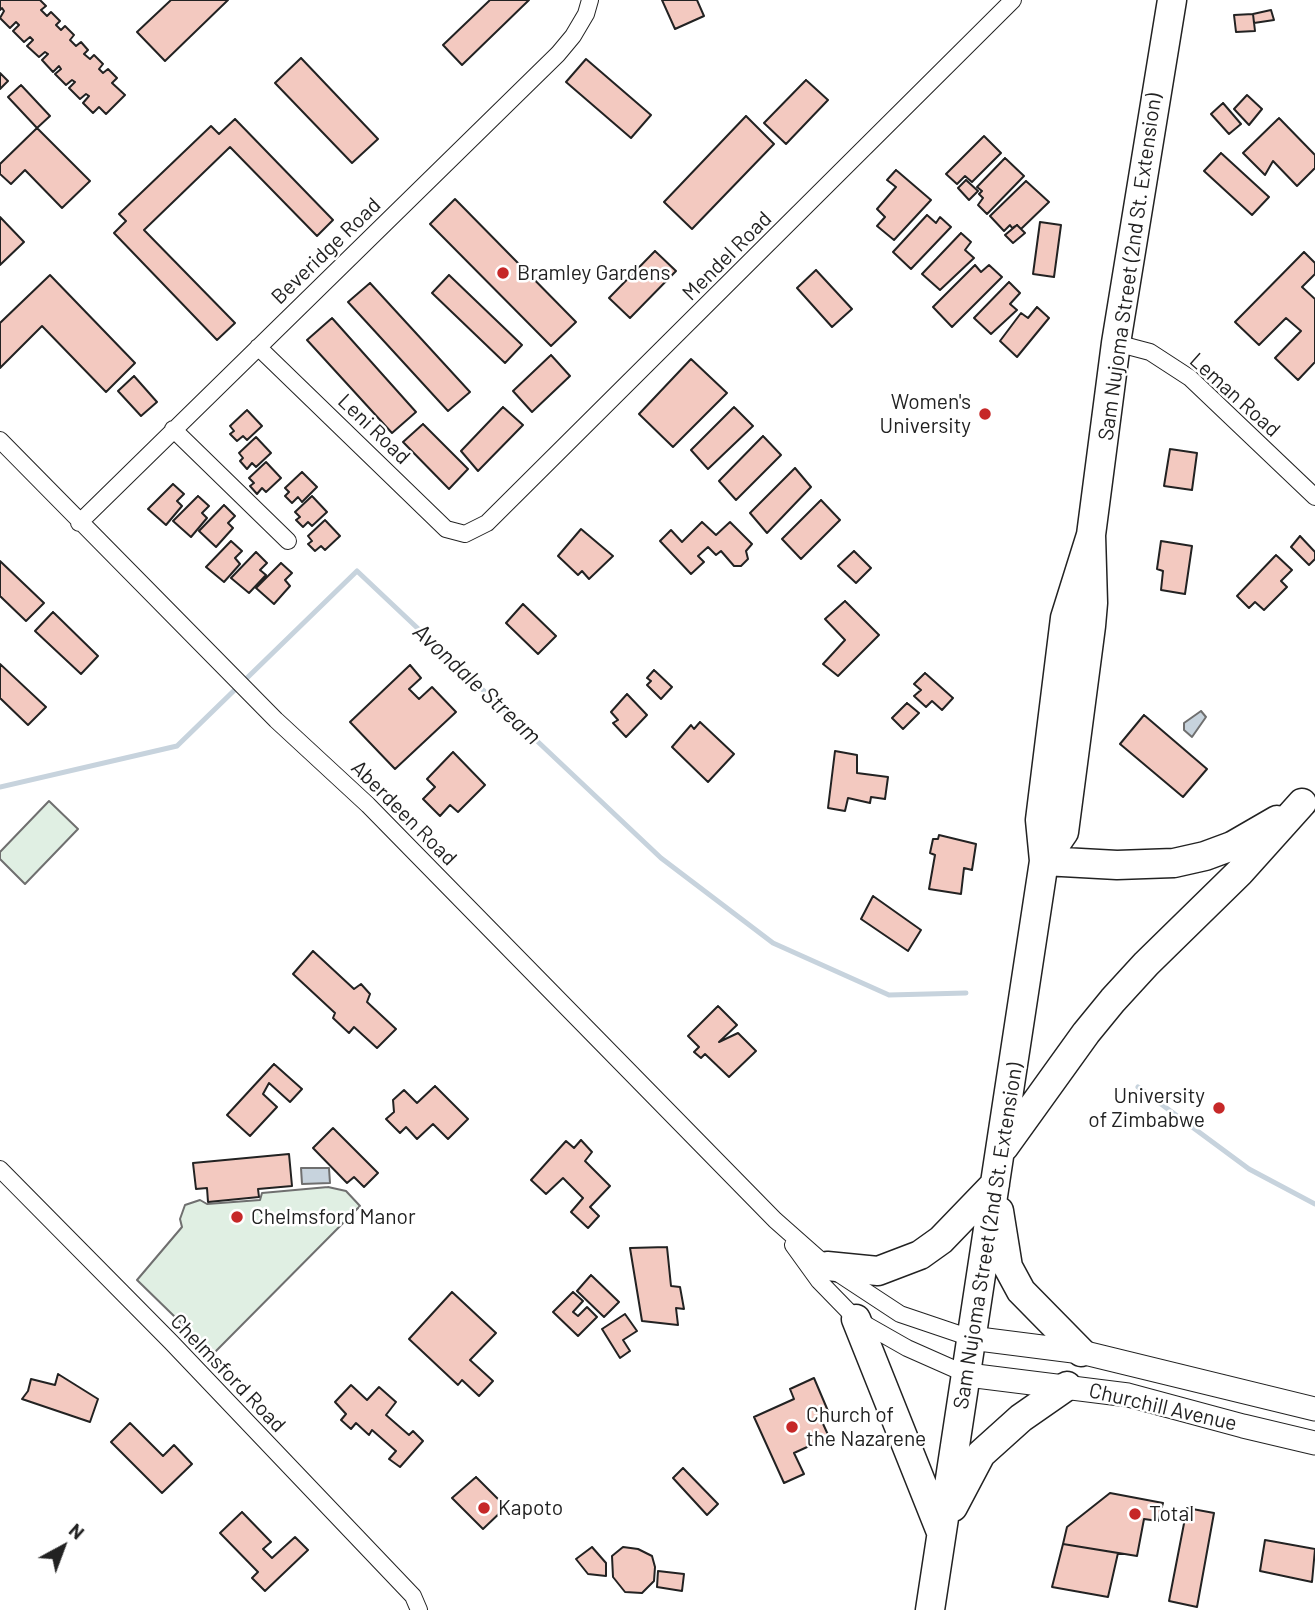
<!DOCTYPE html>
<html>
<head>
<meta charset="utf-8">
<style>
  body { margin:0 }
  #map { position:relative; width:1315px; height:1610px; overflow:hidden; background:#fff; font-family:Barlow,sans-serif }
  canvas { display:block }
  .north { position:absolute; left:28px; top:1512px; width:70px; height:70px; -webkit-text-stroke:5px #fff; paint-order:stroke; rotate:41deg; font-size:19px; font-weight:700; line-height:28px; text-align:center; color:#222 }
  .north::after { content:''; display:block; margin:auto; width:24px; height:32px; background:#222; clip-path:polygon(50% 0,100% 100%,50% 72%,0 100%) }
</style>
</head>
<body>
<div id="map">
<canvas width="1315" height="1610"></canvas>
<div class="north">N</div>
</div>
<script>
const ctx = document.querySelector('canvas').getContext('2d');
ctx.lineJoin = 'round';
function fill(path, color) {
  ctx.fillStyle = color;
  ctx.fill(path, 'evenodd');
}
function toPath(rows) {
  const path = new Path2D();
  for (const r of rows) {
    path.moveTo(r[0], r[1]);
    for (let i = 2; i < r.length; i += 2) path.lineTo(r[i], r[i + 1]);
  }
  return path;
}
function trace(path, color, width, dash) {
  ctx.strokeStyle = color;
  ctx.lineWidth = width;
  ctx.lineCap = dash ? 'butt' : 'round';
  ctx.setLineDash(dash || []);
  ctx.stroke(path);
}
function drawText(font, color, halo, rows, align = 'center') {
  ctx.font = font + ' Barlow,sans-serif';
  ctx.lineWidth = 5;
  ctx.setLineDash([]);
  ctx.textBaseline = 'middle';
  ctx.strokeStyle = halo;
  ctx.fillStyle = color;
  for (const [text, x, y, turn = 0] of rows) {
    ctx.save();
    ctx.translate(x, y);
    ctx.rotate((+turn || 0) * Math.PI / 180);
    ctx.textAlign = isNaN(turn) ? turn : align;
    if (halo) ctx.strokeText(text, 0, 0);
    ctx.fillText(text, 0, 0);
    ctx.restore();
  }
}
const green = toPath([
  [49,801,78,829,25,884,0,859,0,852,49,801],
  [328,1187,346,1191,360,1206,213,1354,137,1280,182,1227,180,1219,185,1205,200,1200,207,1204,260,1200,262,1193,328,1187]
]);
fill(green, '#e0efe3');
trace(green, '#6f6f6f', 2);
const water = toPath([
  [1201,711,1206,717,1192,737,1184,730,1184,723,1201,711],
  [301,1168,329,1168,330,1183,302,1184,301,1168]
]);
fill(water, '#c7d3dd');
trace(water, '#6f6f6f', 2);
trace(toPath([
  [0,787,177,746,357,571,661,858,773,943,889,995,966,993],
  [1138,1087,1249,1169,1315,1204]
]), '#c7d3dd', 5);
const building = toPath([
  [0,0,40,0,46,6,41,10,47,16,51,12,60,21,56,25,61,30,65,26,74,35,70,40,76,46,81,42,88,50,84,54,90,59,94,55,103,64,99,69,103,73,108,69,117,78,112,83,125,95,106,114,99,107,93,113,83,103,89,96,86,94,80,99,69,88,75,82,72,80,66,85,55,74,61,69,59,66,53,72,42,60,48,54,45,52,39,57,27,46,33,40,30,37,24,42,13,31,19,25,16,22,10,28,0,18,4,11,2,8,0,10,0,0],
  [171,0,228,0,165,61,137,32,171,0],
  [490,0,529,0,462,65,443,45,490,0],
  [662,0,697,0,704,16,675,29,662,0],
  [1271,10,1274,20,1254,23,1253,14,1271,10],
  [1253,14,1255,31,1236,32,1234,15,1253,14],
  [301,58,378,139,352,163,275,83,301,58],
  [586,59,651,115,631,138,566,82,586,59],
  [0,73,8,81,0,89,0,73],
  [806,80,828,100,786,144,764,123,806,80],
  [21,85,50,116,37,128,8,97,21,85],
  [1247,95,1262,109,1249,125,1234,109,1247,95],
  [1223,103,1241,124,1229,134,1211,114,1223,103],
  [746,116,774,144,692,229,664,202,746,116],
  [1279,118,1315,155,1315,168,1297,186,1273,161,1265,175,1243,153,1279,118],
  [235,119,333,220,317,236,230,147,144,230,235,323,217,340,114,233,126,221,119,214,211,126,219,134,235,119],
  [37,128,90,181,62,208,25,170,11,184,0,174,0,164,37,128],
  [984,136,1001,153,972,182,965,176,957,184,946,174,984,136],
  [1221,153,1269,197,1252,215,1204,171,1221,153],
  [1005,158,1024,176,987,214,978,205,983,198,979,194,982,191,977,187,1005,158],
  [896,170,931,200,894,240,877,226,885,217,877,209,896,187,887,180,896,170],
  [966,180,978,191,969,200,958,188,966,180],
  [1026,181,1049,202,1021,229,1017,225,1012,228,1010,225,1004,231,990,216,1026,181],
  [455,199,576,322,551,346,430,224,455,199],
  [927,215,936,223,940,217,951,227,911,269,893,252,927,215],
  [0,217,24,242,0,265,0,217],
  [1040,222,1061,225,1054,277,1033,274,1040,222],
  [1017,225,1025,233,1013,243,1005,235,1017,225],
  [961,233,971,242,965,250,974,258,940,290,922,274,961,233],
  [655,251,676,271,630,318,609,298,655,251],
  [1304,252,1315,263,1315,274,1302,287,1315,299,1315,362,1298,380,1275,358,1301,331,1286,318,1259,345,1235,322,1304,252],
  [975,265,981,272,989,265,1002,277,952,327,933,307,975,265],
  [816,270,852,309,832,327,797,288,816,270],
  [50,275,135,363,106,392,42,326,0,368,0,323,50,275],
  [449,275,522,345,505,363,432,293,449,275],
  [1009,282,1020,293,1010,304,1017,310,991,334,974,318,1009,282],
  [370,283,470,392,448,411,348,302,370,283],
  [1037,307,1049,318,1017,357,1000,341,1021,313,1028,318,1037,307],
  [332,318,416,412,392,433,307,340,332,318],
  [551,355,570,376,532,412,513,391,551,355],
  [691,359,727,393,673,447,639,414,691,359],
  [134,376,157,402,141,416,118,391,134,376],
  [503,407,523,425,478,471,461,451,503,407],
  [734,407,753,426,708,469,691,450,734,407],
  [247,410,262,426,247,440,243,436,237,441,230,434,234,431,230,426,247,410],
  [423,424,468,469,449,489,403,442,423,424],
  [763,436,781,455,736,500,719,481,763,436],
  [256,437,271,453,256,467,252,463,247,469,240,461,243,458,239,453,256,437],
  [1170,449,1197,453,1192,490,1164,486,1170,449],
  [266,462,281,478,266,492,262,488,257,494,250,486,254,483,249,478,266,462],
  [795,468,811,487,767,533,750,513,795,468],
  [302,472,317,487,302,502,298,497,292,503,285,496,289,492,285,488,302,472],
  [173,484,184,494,177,501,182,506,166,525,148,509,173,484],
  [198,496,209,506,202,513,207,518,191,537,173,521,198,496],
  [312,496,327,512,312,526,308,522,303,527,296,520,300,517,295,512,312,496],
  [821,500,840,520,801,559,782,539,821,500],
  [224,505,235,516,228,523,233,528,216,547,199,531,224,505],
  [325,520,340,536,325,550,321,546,315,551,308,544,312,541,308,536,325,520],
  [702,522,716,535,730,522,752,544,746,551,748,559,741,566,734,566,721,551,716,555,708,547,698,556,704,562,691,574,660,541,671,530,682,542,702,522],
  [581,529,613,556,589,579,582,571,578,575,558,556,581,529],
  [1300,536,1315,552,1315,559,1309,565,1291,547,1300,536],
  [231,541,242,551,235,558,240,564,224,582,206,567,231,541],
  [1161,541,1192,546,1185,594,1161,590,1163,571,1157,569,1161,541],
  [854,551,871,568,856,583,838,566,854,551],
  [256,552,267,563,260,570,266,575,249,593,231,578,256,552],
  [1276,555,1292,570,1281,581,1287,587,1264,610,1255,602,1249,608,1237,596,1276,555],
  [0,561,44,603,26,621,0,596,0,561],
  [281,563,292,573,285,580,290,586,274,604,256,588,281,563],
  [845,601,879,635,838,676,823,664,845,640,825,619,845,601],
  [523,604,556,636,538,654,506,623,523,604],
  [53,612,98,656,81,674,35,631,53,612],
  [0,664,46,707,28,725,0,698,0,664],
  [410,665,421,678,409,689,419,699,432,687,456,712,395,769,350,722,410,665],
  [654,670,672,687,661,699,647,685,651,681,647,678,654,670],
  [925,673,953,698,942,710,932,701,926,707,914,696,921,690,914,684,925,673],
  [627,694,647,715,626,737,613,723,618,720,611,712,627,694],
  [907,703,919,713,903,729,892,718,907,703],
  [1144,715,1207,769,1183,797,1120,744,1144,715],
  [700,722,734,754,708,782,672,747,691,725,694,729,700,722],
  [835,751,857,755,857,773,888,777,885,799,871,797,870,803,848,798,845,811,828,808,835,751],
  [453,752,485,785,458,812,450,805,440,816,423,799,435,787,427,779,453,752],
  [939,835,976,844,972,870,964,868,961,894,929,889,935,855,930,853,933,839,938,839,939,835],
  [873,896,921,930,908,951,861,919,873,896],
  [313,951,354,989,361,984,370,994,367,1002,396,1029,377,1048,354,1027,349,1033,333,1018,335,1013,293,974,313,951],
  [718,1006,737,1025,719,1042,738,1033,756,1051,729,1077,705,1054,701,1058,694,1052,699,1047,688,1036,718,1006],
  [274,1064,302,1089,290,1102,269,1083,263,1094,277,1107,250,1136,227,1115,274,1064],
  [435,1086,468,1119,448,1139,433,1124,417,1139,406,1127,400,1133,386,1119,394,1112,393,1100,404,1090,417,1103,435,1086],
  [333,1128,378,1173,364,1187,354,1177,347,1183,313,1148,333,1128],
  [581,1140,592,1152,585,1161,610,1186,590,1207,599,1216,588,1228,571,1212,583,1198,563,1178,546,1194,531,1180,566,1141,574,1148,581,1140],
  [289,1154,292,1186,258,1189,259,1197,208,1202,207,1188,196,1189,193,1163,289,1154],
  [667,1247,671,1286,680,1287,684,1309,676,1308,678,1325,642,1321,630,1248,667,1247],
  [591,1275,619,1302,604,1317,577,1291,591,1275],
  [452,1292,496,1333,470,1360,493,1381,479,1396,462,1380,458,1385,409,1339,452,1292],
  [573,1292,583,1301,573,1312,578,1316,587,1307,597,1317,578,1336,553,1312,573,1292],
  [625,1314,637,1331,623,1340,630,1351,620,1358,602,1329,625,1314],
  [58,1374,98,1399,90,1422,22,1399,28,1391,31,1379,55,1385,58,1374],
  [814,1378,828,1411,819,1415,829,1437,794,1453,804,1474,784,1483,754,1417,794,1399,790,1389,814,1378],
  [351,1385,367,1400,379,1387,396,1402,386,1415,409,1435,413,1431,423,1441,400,1467,389,1459,396,1451,372,1430,369,1435,356,1423,351,1429,341,1420,346,1414,335,1402,351,1385],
  [130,1423,163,1456,174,1445,192,1464,162,1493,111,1442,130,1423],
  [683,1468,718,1504,707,1515,673,1478,683,1468],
  [476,1477,506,1507,483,1529,452,1498,476,1477],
  [1110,1493,1163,1503,1158,1521,1144,1519,1137,1556,1063,1544,1067,1527,1110,1493],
  [1187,1508,1214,1513,1197,1607,1169,1601,1187,1508],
  [242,1512,271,1542,263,1549,272,1558,295,1537,308,1550,265,1591,252,1578,258,1572,220,1533,242,1512],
  [1265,1540,1315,1549,1312,1582,1260,1571,1265,1540],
  [1063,1544,1118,1553,1108,1597,1052,1587,1063,1544],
  [592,1547,606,1563,606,1576,588,1574,576,1559,592,1547],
  [623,1547,638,1549,652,1556,655,1567,654,1581,642,1593,625,1592,613,1577,612,1556,623,1547],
  [658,1571,684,1574,682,1591,657,1587,658,1571]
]);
fill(building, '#f3c9c0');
trace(building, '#222', 2);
const minor = toPath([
  [1116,343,1150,352,1190,378,1315,497],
  [258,347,446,529,465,534,487,523,1013,0],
  [173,429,288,541],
  [0,440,276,720,368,805,775,1220,827,1266,900,1314,971,1338],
  [79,523,558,54,573,36,586,14,590,0],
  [0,1169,171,1342,413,1596,419,1610],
  [793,1245,819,1281,856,1319,907,1348,968,1375]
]);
const secondary = toPath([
  [971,1338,1081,1352,1315,1409],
  [968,1375,1128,1395,1243,1426,1315,1443]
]);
const trunk = toPath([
  [1044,861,1064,832,1091,626,1093,603,1091,535,1116,343,1172,0],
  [1044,861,1117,865,1174,863,1205,856,1232,846,1277,820],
  [1004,1147,1086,1033,1113,1000,1146,964,1240,872,1302,803],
  [999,1211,1008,1267,1021,1291,1081,1352],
  [827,1266,878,1271,920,1255,941,1240,995,1184],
  [856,1319,941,1532],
  [953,1507,981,1454,1021,1418,1067,1386],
  [930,1610,1044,861,1040,820,1065,618,1091,535]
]);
trace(minor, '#222', 18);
trace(secondary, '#222', 25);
trace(trunk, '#222', 31);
trace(minor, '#fff', 16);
trace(secondary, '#fff', 23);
trace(trunk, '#fff', 28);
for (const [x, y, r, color] of [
  [503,273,7,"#c62828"],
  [985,414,7,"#c62828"],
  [1219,1108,7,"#c62828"],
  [237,1217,7,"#c62828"],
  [792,1427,7,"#c62828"],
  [484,1508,7,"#c62828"],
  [1135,1514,7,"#c62828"]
]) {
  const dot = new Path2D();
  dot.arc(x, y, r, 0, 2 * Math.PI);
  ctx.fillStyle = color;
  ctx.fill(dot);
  trace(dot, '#fff', 2.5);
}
drawText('21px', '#222', '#fff', [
  ["Beveridge Road",326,251,-44],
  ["Mendel Road",727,256,-45],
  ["Sam Nujoma Street (2nd St. Extension)",1130,267,-82],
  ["Leman Road",1235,395,42],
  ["Leni Road",374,429,44],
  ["Aberdeen Road",404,813,45],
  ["Sam Nujoma Street (2nd St. Extension)",988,1236,-81],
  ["Chelmsford Road",228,1373,46],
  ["Churchill Avenue",1163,1407,13]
]);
drawText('21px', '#222', '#fff', [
  ["Bramley Gardens",517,273],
  ["Women's",971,402,"right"],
  ["University",971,426,"right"],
  ["University",1205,1096,"right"],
  ["of Zimbabwe",1205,1120,"right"],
  ["Chelmsford Manor",251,1217],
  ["Church of",806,1415],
  ["the Nazarene",806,1439],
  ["Kapoto",498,1508],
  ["Total",1149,1514]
], 'left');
drawText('italic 23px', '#222', '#fff', [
  ["Avondale Stream",477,684,43]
]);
</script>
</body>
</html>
